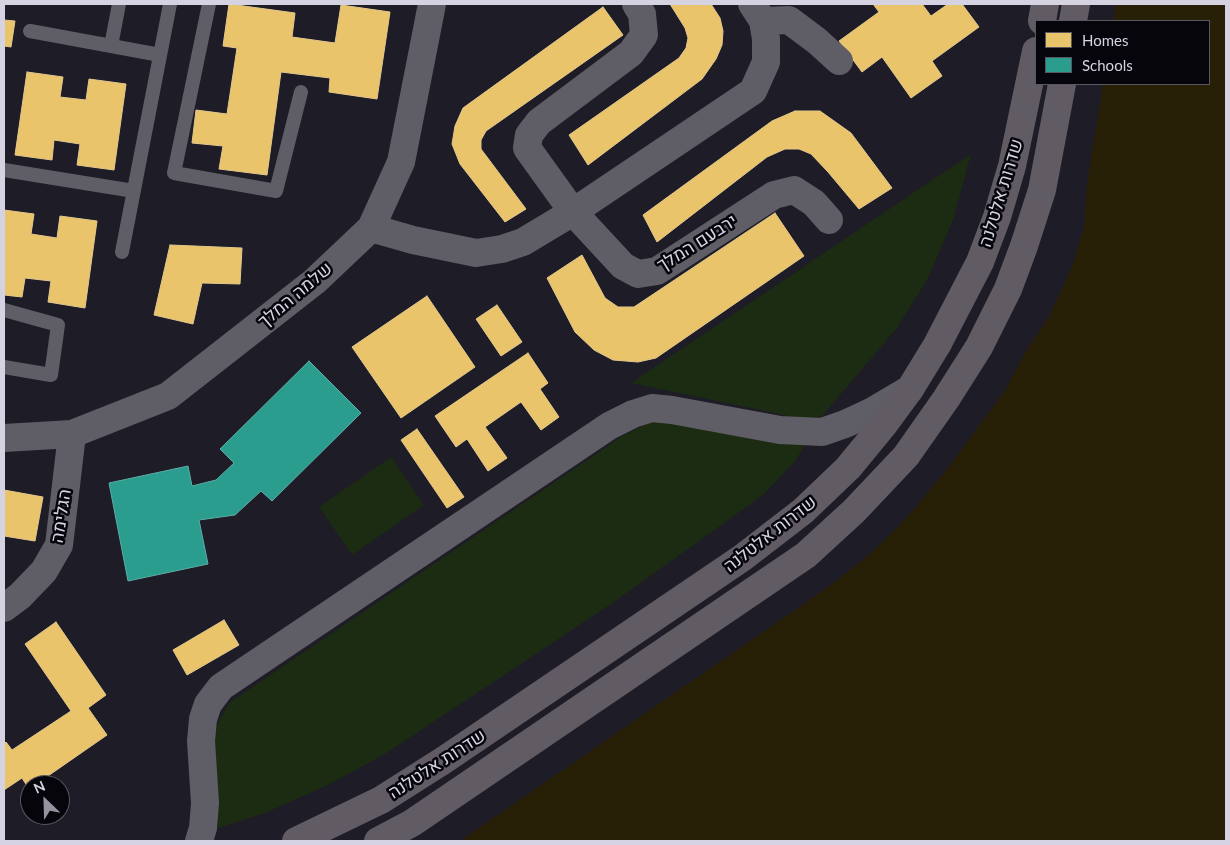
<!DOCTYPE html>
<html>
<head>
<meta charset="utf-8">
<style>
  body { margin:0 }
  #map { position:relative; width:1230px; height:845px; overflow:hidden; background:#1e1c26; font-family:Lato,sans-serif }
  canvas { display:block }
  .frame { position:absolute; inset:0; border:5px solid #d5d3e1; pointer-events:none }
  .legend { position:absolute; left:1035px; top:20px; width:175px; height:65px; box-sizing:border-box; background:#06050c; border:1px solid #595761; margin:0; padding:6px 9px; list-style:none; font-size:15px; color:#d5d3e1 }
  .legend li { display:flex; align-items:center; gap:10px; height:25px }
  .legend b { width:25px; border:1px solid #595761 }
  .north { position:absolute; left:20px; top:775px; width:50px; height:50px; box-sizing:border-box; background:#06050c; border:1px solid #595761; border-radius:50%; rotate:336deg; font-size:14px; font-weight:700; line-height:20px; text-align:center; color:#d5d3e1 }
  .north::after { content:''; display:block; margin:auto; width:18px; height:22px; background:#9593a0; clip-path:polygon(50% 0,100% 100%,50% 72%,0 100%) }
</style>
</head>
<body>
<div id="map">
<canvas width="1230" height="845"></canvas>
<div class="frame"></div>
<ul class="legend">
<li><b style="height:14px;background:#e9c46a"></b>Homes</li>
<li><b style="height:14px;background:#2a9d8f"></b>Schools</li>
</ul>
<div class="north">N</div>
</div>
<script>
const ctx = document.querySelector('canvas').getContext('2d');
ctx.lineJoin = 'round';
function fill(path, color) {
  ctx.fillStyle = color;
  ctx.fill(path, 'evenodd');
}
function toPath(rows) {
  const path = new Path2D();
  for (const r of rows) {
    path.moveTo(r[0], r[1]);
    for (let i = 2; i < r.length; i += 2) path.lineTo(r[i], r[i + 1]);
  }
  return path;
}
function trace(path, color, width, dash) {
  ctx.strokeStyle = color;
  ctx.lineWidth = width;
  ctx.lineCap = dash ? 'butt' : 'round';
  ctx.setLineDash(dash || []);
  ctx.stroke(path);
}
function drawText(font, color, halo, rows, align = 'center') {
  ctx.font = font + ' Lato,Heebo,sans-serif';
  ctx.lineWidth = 5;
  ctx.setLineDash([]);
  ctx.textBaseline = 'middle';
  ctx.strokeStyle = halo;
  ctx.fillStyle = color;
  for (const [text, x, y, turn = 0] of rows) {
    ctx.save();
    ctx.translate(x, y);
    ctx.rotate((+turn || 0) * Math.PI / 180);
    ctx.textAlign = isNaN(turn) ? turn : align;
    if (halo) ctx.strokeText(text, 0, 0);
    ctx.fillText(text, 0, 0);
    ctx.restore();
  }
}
fill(toPath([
  [971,154,953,220,927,280,897,328,823,415,813,421,631,383],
  [668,419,805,444,796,460,763,495,614,602,385,754,328,785,265,813,218,828,210,757,215,729,229,703,624,435,649,423],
  [391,457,424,505,352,555,319,507]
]), '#1b2c12');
fill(toPath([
  [1116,4,1226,4,1226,841,460,841,827,588,867,557,892,533,918,505,952,463,1006,389,1026,351,1050,315,1072,267,1084,227,1087,185,1103,84,1209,84,1209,21,1113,21]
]), '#282006');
const homes = toPath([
  [229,4,295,13,292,37,335,43,341,5,390,12,377,99,329,92,330,78,281,72,267,175,219,169,223,146,192,143,196,110,227,114,237,48,223,46,229,4],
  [670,4,711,4,720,18,723,31,722,45,716,59,702,79,588,165,569,135,679,58,686,48,688,38,685,28,670,4],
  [873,4,922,4,931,16,948,4,962,4,979,27,932,61,942,76,911,98,882,57,862,72,839,41,879,12,873,4],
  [603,7,623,35,486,131,481,140,481,149,526,209,505,222,460,164,452,144,455,126,463,108,603,7],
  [4,20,15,21,11,47,4,46,4,20],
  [27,72,63,77,60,97,86,100,89,79,126,84,114,170,77,165,80,144,54,140,52,160,15,155,27,72],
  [795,111,820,111,851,133,892,188,859,209,828,172,811,154,799,149,785,149,767,157,657,242,643,215,772,121,795,111],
  [4,210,34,214,31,234,57,238,60,216,97,221,85,308,48,302,51,281,25,278,22,297,4,295,4,210],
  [775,213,804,256,656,358,638,362,613,360,594,350,575,332,547,278,582,255,605,298,618,307,634,307,775,213],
  [170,245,242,248,240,284,202,283,193,324,154,315,170,245],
  [427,296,475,367,401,418,352,347,427,296],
  [497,305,522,342,501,356,476,319,497,305],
  [528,353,548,383,540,389,559,417,541,430,521,402,485,427,507,458,488,471,467,439,456,447,435,416,528,353],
  [417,429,464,497,447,508,401,440,417,429],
  [4,490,43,497,35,541,4,536,4,490],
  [224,620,239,645,187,675,173,650,224,620],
  [56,622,106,695,88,708,107,735,35,785,30,785,29,789,22,778,4,790,4,744,6,742,12,750,71,711,25,644,56,622]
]);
fill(homes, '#e9c46a');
trace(homes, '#e3c88e', 1);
const schools = toPath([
  [309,361,361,413,272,501,261,491,235,515,199,520,208,564,128,581,109,483,188,466,192,486,216,480,234,463,220,449,309,361]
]);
fill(schools, '#2a9d8f');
trace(schools, '#5dada8', 1);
trace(toPath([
  [209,4,174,173,276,191,301,92],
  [30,31,160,55],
  [111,46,119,4],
  [4,170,134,191],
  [122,252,170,4],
  [4,310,58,325,51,375,4,367]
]), '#5f5d65', 14);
trace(toPath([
  [636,4,642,14,644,35,631,53,539,122,529,135,527,148,573,212,623,266,638,274,657,271,774,195,794,190,814,203,829,220],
  [752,4,763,21,789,20,817,41,839,61],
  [371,228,413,240,476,253,502,249,523,242,573,212,753,91,766,62,766,39,763,21],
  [4,438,72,434,168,396,315,281,371,228,401,162,432,4],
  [4,608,20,596,44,571,59,545,72,434],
  [199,841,203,828,205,803,201,741,203,719,208,704,221,687,609,426,633,414,652,408,672,410,780,430,822,432,845,424,871,412,910,389]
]), '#5f5d65', 28);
trace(toPath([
  [1042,21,1045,4],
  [1073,21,1076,4],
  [296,841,381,800,444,760,742,558,803,511,848,468,885,423,910,389,937,345,980,262,997,217,1012,166,1036,51],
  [378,841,412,823,806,555,854,511,906,456,946,399,979,347,1008,289,1024,246,1042,190,1062,84]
]), '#615b64', 28);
drawText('18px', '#d5d3e1', '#06050c', [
  ["שדרות אלטלנה",1001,193,-73],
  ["ירבעם המלך",697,243,-32],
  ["שלמה המלך",295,295,-40],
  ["הגלימה",61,516,-81],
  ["שדרות אלטלנה",770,534,-38],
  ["שדרות אלטלנה",437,764,-33]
]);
</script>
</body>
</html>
